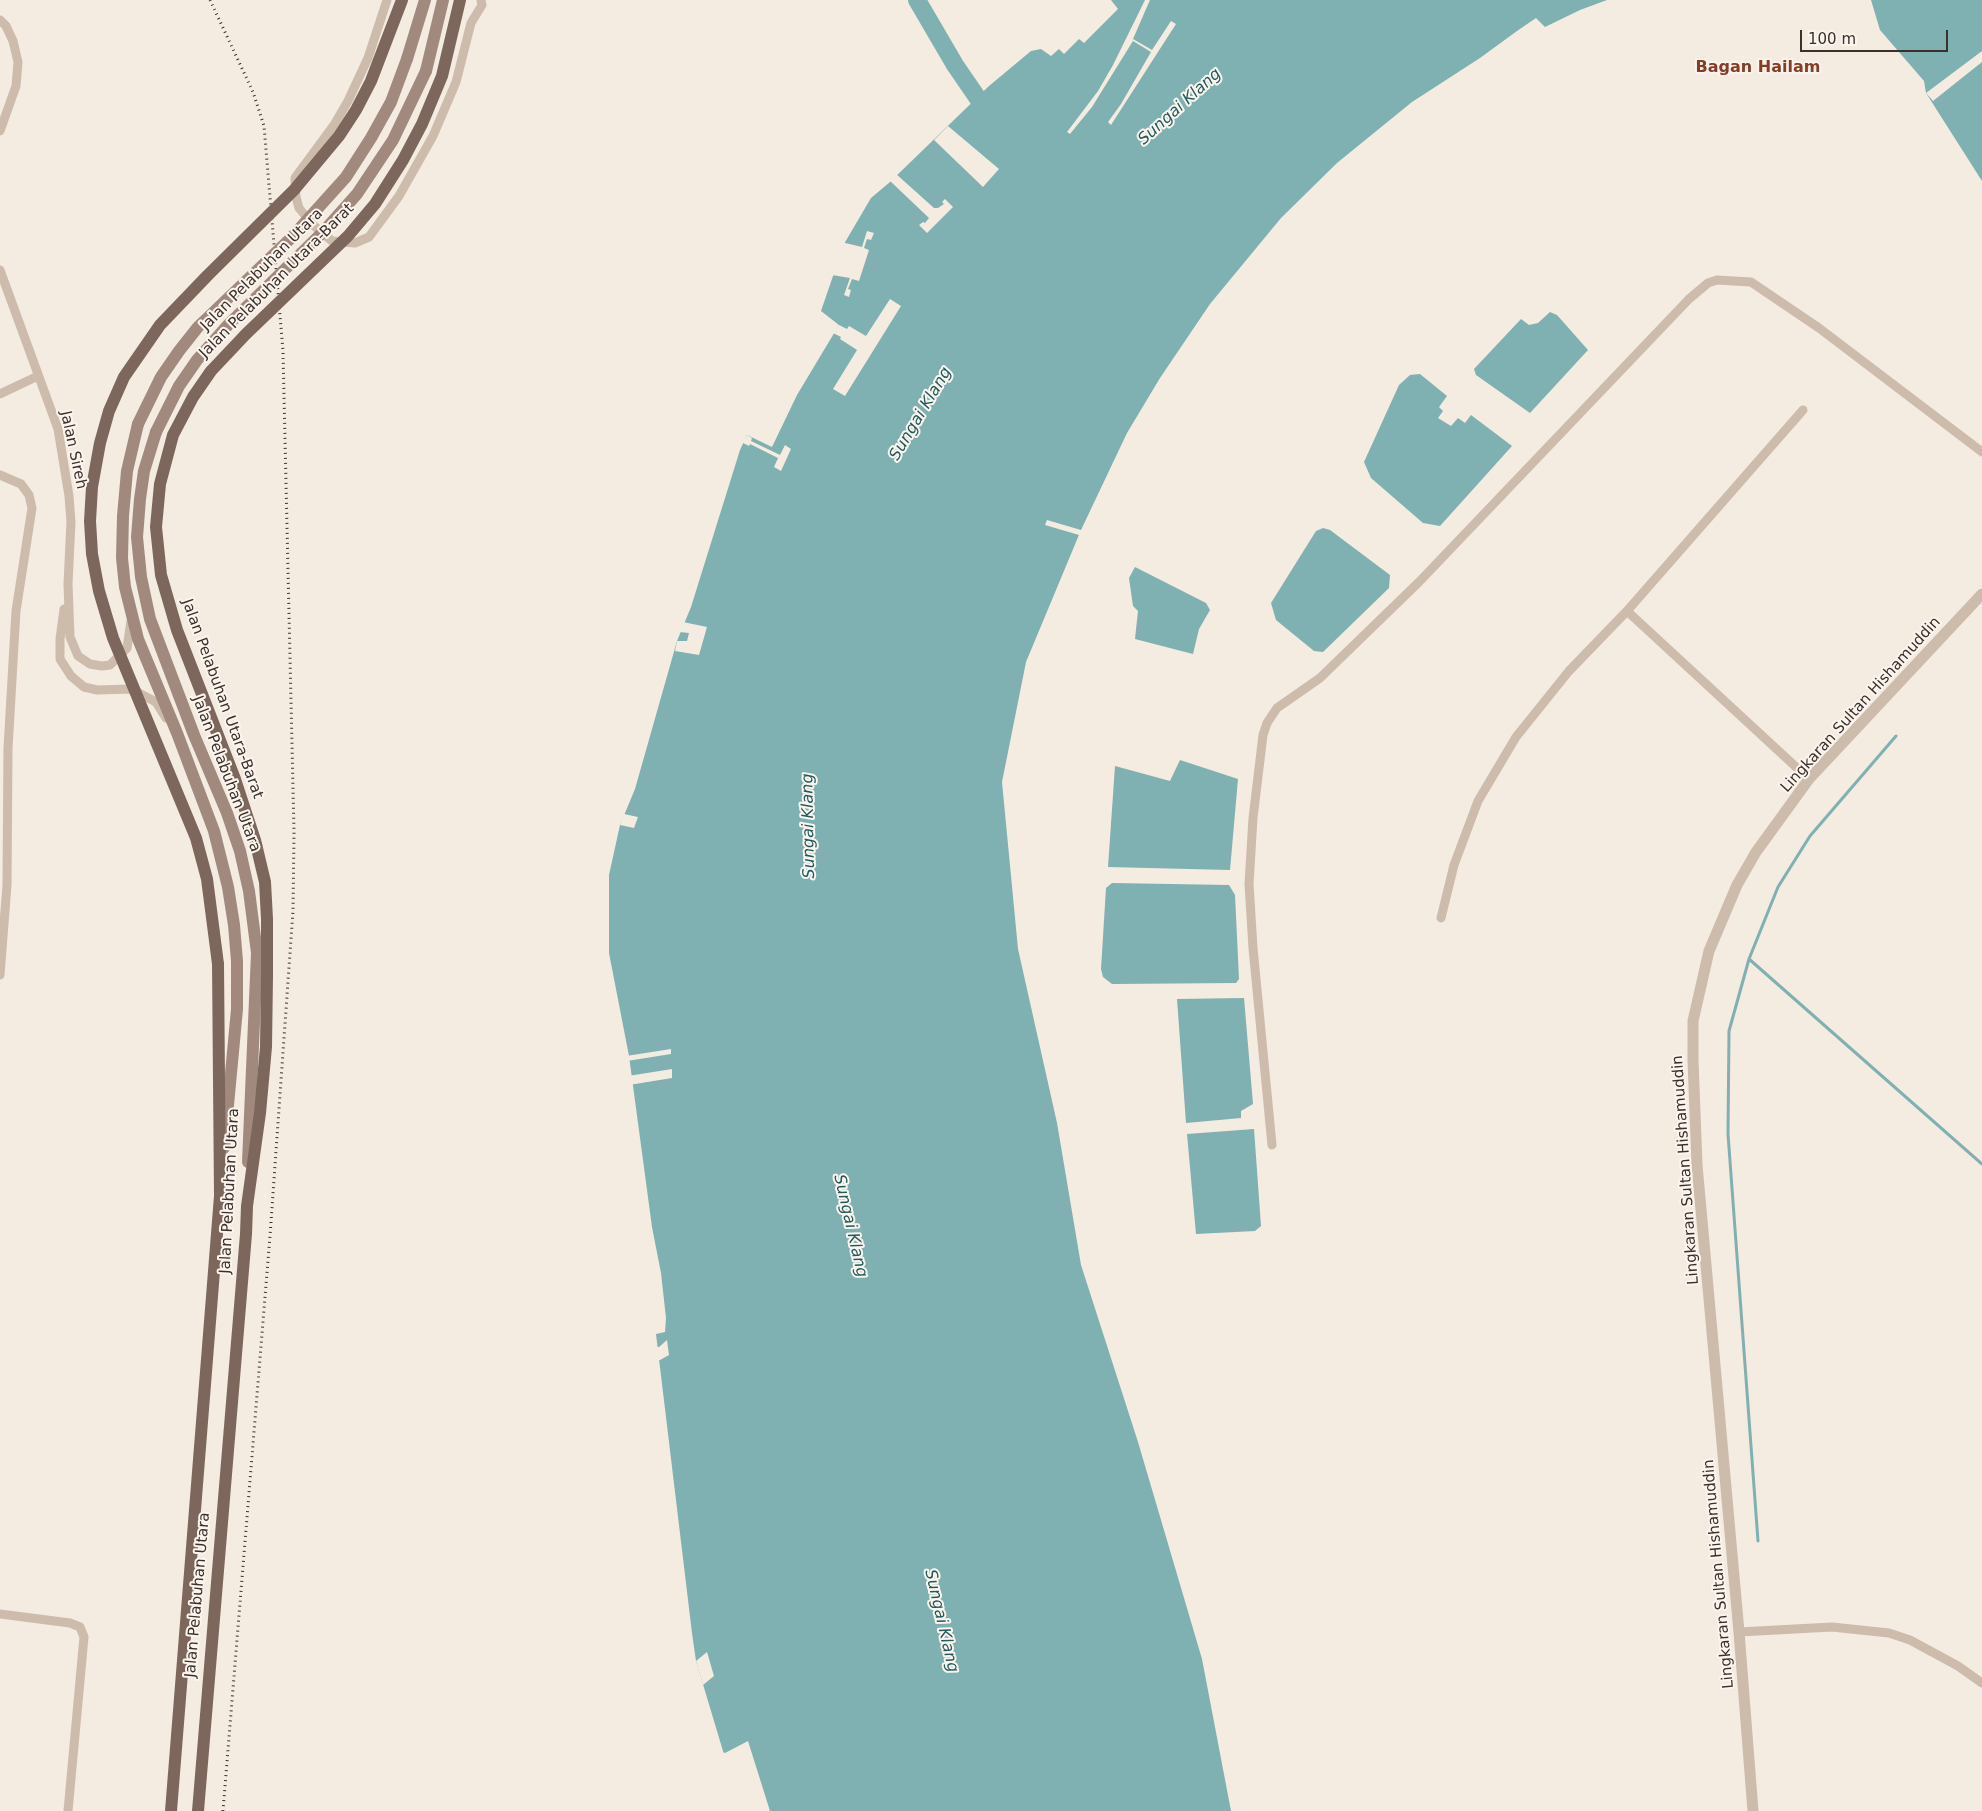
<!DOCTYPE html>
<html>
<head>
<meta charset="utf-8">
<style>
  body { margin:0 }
  #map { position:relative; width:1982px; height:1811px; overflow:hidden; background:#f4ebe1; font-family:"DejaVu Sans",sans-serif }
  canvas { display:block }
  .scale { position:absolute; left:1800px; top:30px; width:148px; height:22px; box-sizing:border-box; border:2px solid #3b302b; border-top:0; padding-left:6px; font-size:15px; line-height:18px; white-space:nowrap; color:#3b302b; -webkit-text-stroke:4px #fbf5ee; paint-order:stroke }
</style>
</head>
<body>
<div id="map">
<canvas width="1982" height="1811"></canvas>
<div class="scale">100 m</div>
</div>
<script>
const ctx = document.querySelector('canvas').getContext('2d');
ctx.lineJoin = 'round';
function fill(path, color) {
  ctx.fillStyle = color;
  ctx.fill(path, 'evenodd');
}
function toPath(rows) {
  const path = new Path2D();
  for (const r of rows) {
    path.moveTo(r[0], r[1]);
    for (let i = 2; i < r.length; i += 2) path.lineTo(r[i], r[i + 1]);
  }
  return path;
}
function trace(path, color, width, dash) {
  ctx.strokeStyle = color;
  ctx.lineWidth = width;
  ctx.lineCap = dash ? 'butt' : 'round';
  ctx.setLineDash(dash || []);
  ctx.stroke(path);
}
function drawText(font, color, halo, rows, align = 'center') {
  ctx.font = font + ' "DejaVu Sans",sans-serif';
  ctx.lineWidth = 4;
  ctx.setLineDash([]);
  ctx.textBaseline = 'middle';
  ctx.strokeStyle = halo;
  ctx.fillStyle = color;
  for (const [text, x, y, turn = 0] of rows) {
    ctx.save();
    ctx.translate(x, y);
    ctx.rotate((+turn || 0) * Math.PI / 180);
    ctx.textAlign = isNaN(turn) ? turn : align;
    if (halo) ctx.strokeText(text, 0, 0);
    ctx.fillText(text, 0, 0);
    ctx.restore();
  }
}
fill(toPath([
  [1111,0,1607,0,1580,10,1545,27,1536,18,1517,31,1480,58,1412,102,1337,163,1281,218,1210,304,1160,378,1127,433,1081,530,1026,662,1002,782,1018,949,1057,1123,1081,1265,1138,1442,1202,1659,1231,1811,741,1811,696,1661,692,1633,656,1334,665,1332,666,1318,661,1273,652,1227,629,1056,609,953,609,875,620,825,635,789,677,641,691,607,740,450,747,435,772,447,797,395,839,325,821,311,844,244,871,198,890,182,989,86,1031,51,1041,49,1051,56,1059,49,1064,54,1079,39,1084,43,1118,9],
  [1871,0,1982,0,1982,181,1926,93,1924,81,1880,30],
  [1550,312,1557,315,1588,350,1530,413,1476,375,1474,369,1521,319,1529,325,1538,323],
  [1420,374,1447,396,1439,407,1443,411,1438,418,1451,426,1458,418,1465,423,1471,415,1512,446,1440,526,1423,523,1371,478,1364,462,1399,385,1410,375],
  [1323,528,1330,530,1390,575,1389,588,1323,652,1314,651,1276,620,1271,603,1316,531],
  [1135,567,1206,603,1210,610,1199,629,1193,654,1135,639,1138,611,1133,606,1129,578],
  [1180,760,1238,779,1230,870,1108,867,1115,766,1170,781],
  [1112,883,1229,885,1235,895,1239,979,1236,983,1112,984,1103,977,1101,969,1106,888],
  [1244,998,1253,1104,1241,1111,1241,1118,1186,1123,1177,999],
  [1254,1129,1261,1226,1255,1231,1196,1234,1187,1134]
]), '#7fb0b2');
fill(toPath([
  [1145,0,1150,0,1133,39,1152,50,1171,21,1176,24,1111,125,1108,122,1121,104,1151,52,1133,41,1092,107,1070,134,1067,132,1098,91,1113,65],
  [1982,51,1982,62,1933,101,1926,93],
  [948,126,999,169,983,187,934,140],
  [895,173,934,208,938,208,944,204,942,202,945,199,953,207,927,233,919,225,923,222,925,223,929,218,889,180],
  [867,231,874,233,871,240,867,239,864,248,869,250,859,281,852,279,848,289,851,290,849,297,844,295,850,278,832,275,838,256,836,255,841,242,862,247],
  [890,299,901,306,845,396,833,389,857,350,840,339,841,337,833,333,839,325,847,329,849,326,866,336],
  [747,435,752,438,751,441,780,455,785,445,791,449,781,471,774,467,778,458,750,444,749,446,743,443,743,438,745,439],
  [1047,520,1081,530,1083,531,1081,535,1079,535,1045,525],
  [683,622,707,627,699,655,675,651,677,641,687,641,689,633,679,632],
  [624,814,638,817,634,828,620,825],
  [671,1049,671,1054,627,1061,626,1056],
  [672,1069,672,1078,629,1085,628,1076],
  [667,1340,669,1355,660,1360,657,1360,656,1347,659,1347],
  [707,1652,714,1676,703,1685,696,1661],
  [748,1741,770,1811,739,1811,722,1752,725,1753]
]), '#f4ebe1');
trace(toPath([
  [1749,959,1982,1164],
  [1758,1541,1728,1134,1729,1031,1749,959,1778,887,1810,836,1896,736]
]), '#7fb0b2', 3);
trace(toPath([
  [917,0,955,65,990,116]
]), '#7fb0b2', 18);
trace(toPath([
  [387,0,368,58,348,101,334,125,295,178,296,197,299,208,313,225,332,241,355,243,369,237,399,196,433,136,456,82,471,23,482,5,481,0],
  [0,20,6,26,13,41,18,62,16,86,0,131],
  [0,270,58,429,69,496,71,522,68,584,70,637,78,656,90,664,102,666,110,665,127,648,131,621],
  [0,394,38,376],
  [0,475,21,484,29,495,32,508,16,611,8,748,7,885,0,975],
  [64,609,60,639,60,659,71,676,84,687,97,690,131,689,156,702,166,718],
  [1627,611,1809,779],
  [1441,918,1454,865,1478,801,1516,737,1569,671,1627,611,1803,410],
  [1272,1145,1253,948,1249,884,1253,818,1263,735,1267,723,1277,708,1320,678,1419,582,1689,299,1708,283,1717,280,1751,282,1819,328,1982,452],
  [0,1614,70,1623,80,1627,84,1637,68,1811],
  [1739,1632,1832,1627,1889,1633,1910,1640,1958,1666,1982,1683]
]), '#cdbbac', 9);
trace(toPath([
  [1753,1811,1739,1632,1697,1165,1693,1060,1693,1021,1709,951,1737,885,1756,852,1809,779,1982,594]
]), '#cdbbac', 11);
trace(toPath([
  [407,59,425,0],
  [426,71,443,0],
  [138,424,127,471,123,516,122,558,125,587,138,639,177,733,214,831,228,887,234,925,237,961,237,1009,224,1148],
  [156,432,144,471,140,499,137,537,141,577,150,619,194,735,227,813,240,851,249,891,257,953,248,1162]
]), '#a18a7d', 12);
trace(toPath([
  [171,1811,220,1196,218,964],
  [198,1811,246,1234,247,1206,260,1113,266,1047,267,976]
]), '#7d675c', 12);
trace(toPath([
  [210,0,253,92,264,126,283,351,294,832,293,911,270,1236,223,1811]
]), '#3b302b', 3, [1, 4]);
trace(toPath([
  [138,424,161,377,179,351,198,327,291,238,346,177,371,138,391,102,407,59],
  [156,432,179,386,197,360,228,325,324,231,357,194,393,140,426,71]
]), '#a18a7d', 12);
trace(toPath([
  [218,964,207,879,196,838,113,638,99,591,92,554,90,521,92,487,100,443,109,411,124,377,160,325,208,275,294,190,339,136,356,110,371,81,402,0],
  [267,976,267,919,265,882,255,840,235,779,177,630,161,575,156,527,160,484,173,435,193,397,211,371,246,334,348,236,375,204,403,160,422,124,442,76,460,0]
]), '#7d675c', 12);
drawText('15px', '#3b302b', '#fbf5ee', [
  ["Jalan Pelabuhan Utara",262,270,-45],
  ["Jalan Pelabuhan Utara-Barat",277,281,-45],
  ["Jalan Sireh",73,450,78],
  ["Jalan Pelabuhan Utara-Barat",222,699,70],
  ["Lingkaran Sultan Hishamuddin",1861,705,-48],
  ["Jalan Pelabuhan Utara",226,774,69],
  ["Lingkaran Sultan Hishamuddin",1686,1170,-94],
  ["Jalan Pelabuhan Utara",230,1191,-87],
  ["Lingkaran Sultan Hishamuddin",1719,1574,-95],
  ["Jalan Pelabuhan Utara",198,1595,-85]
]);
drawText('bold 16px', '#8c3b22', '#fbf5ee', [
  ["Bagan Hailam",1758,68]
]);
drawText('italic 16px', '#1f5a5e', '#fbf5ee', [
  ["Sungai Klang",1180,107,-42],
  ["Sungai Klang",921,414,-59],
  ["Sungai Klang",809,826,-91],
  ["Sungai Klang",850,1226,77],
  ["Sungai Klang",941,1621,77]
]);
</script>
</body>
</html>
